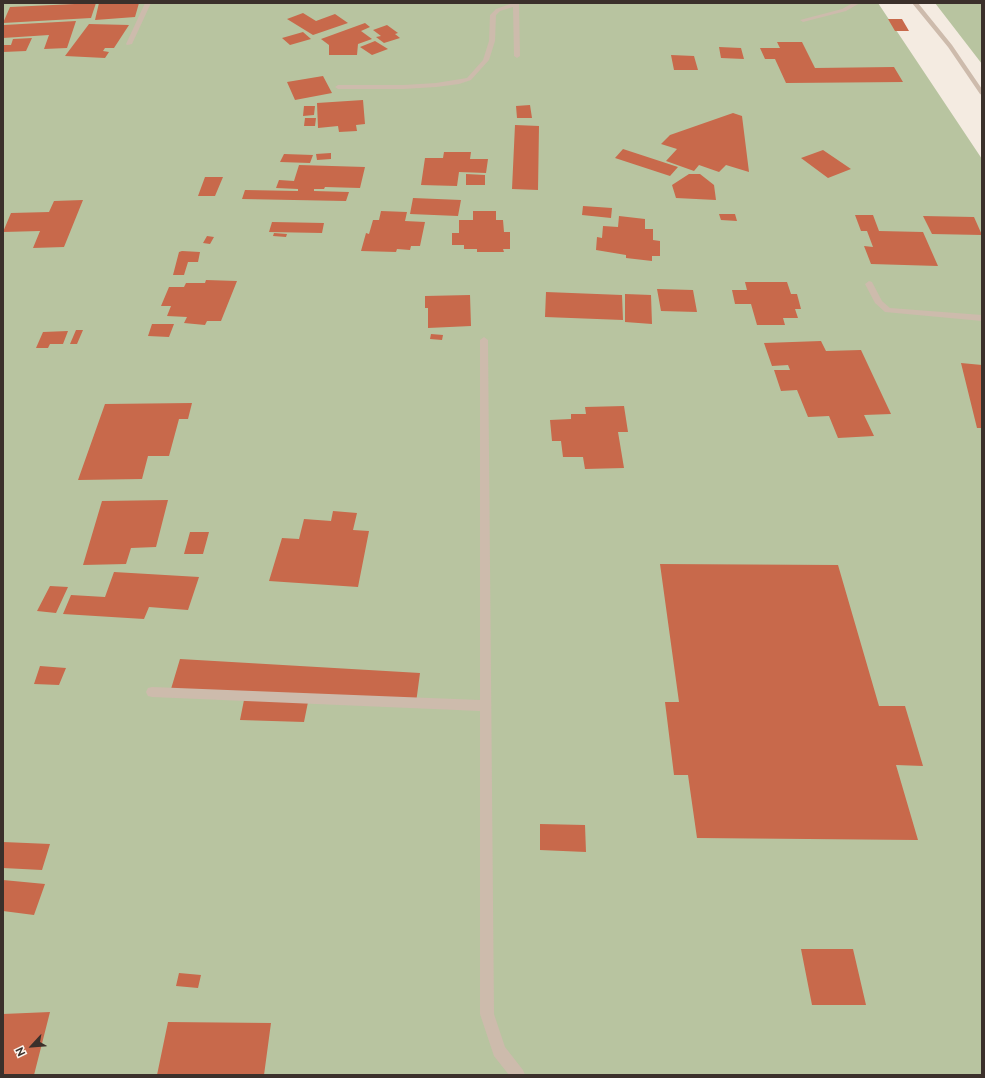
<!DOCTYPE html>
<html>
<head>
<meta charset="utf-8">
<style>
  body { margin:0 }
  #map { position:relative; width:985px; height:1078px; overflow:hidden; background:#f4ebe1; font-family:Raleway,sans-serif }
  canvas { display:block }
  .frame { position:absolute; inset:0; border:4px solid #3b302b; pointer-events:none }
  .north { position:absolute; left:12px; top:1026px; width:40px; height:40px; -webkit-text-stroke:3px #fbf5ee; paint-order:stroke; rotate:244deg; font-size:11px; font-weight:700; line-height:16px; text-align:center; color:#3b302b }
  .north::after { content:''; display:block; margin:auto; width:14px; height:18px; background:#3b302b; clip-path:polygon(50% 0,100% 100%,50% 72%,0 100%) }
</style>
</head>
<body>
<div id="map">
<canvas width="985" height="1078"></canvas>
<div class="frame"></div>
<div class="north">N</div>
</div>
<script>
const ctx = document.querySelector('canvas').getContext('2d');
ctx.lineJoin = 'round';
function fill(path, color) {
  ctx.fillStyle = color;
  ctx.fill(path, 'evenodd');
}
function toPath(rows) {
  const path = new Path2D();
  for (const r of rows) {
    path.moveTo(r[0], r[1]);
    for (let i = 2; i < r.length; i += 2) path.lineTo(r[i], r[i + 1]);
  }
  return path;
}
fill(toPath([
  [3,3,878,3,982,159,982,1075,3,1075],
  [935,3,982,3,982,64]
]), '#b8c4a0');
fill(toPath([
  [96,3,91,18,3,23,10,7],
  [99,3,120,4,139,3,135,17,95,20],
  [303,13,316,21,335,14,348,23,313,35,287,19],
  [888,19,902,19,909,31,895,31],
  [76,21,67,48,44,49,49,35,3,38,4,25],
  [365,23,370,27,361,31,372,39,358,44,357,55,329,55,329,45,321,39],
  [89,24,129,25,114,48,105,48,103,51,109,52,105,58,65,56],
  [387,25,398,33,395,34,400,38,384,43,376,37,381,36,373,30],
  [303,32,311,39,290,45,282,38],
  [32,38,26,51,3,52,3,45,11,45,13,39],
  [375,41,388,49,372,55,360,47],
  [777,42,802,42,815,68,894,67,903,82,786,83,775,59,765,59,760,48,780,48],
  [719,47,741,48,744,59,721,58],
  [671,55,694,56,698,70,674,70],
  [323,76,332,93,295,100,287,82],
  [363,100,365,124,356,125,357,131,339,132,338,126,318,128,317,103],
  [530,105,532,118,517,118,516,106],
  [304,106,315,106,314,115,303,116],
  [733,113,742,116,749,172,726,165,719,172,699,165,694,171,666,161,677,149,661,144,670,135],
  [305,118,316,118,315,126,304,126],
  [515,125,539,126,538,190,512,189],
  [623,149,678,167,670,176,615,158],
  [823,150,851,169,828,178,801,158],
  [444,152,471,152,470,159,488,159,486,173,459,172,457,186,421,185,425,158,443,158],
  [331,153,331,159,317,160,316,154],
  [284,154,313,155,310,163,280,162],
  [299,165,365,167,360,188,325,187,324,189,314,189,314,191,349,192,346,201,242,199,245,190,298,191,298,189,276,188,279,180,294,181],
  [466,174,485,175,485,185,466,185],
  [689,174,700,174,714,185,716,200,676,198,672,185],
  [205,177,223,177,215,196,198,196],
  [413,198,461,200,458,216,410,214],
  [83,200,64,247,33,248,40,231,3,232,11,213,49,212,54,201],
  [583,206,612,208,611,218,582,215],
  [381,211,407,212,405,221,425,222,420,246,411,246,410,250,397,249,396,252,361,251,366,233,369,234,373,220,379,220],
  [473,211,496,211,496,220,503,220,504,232,510,232,510,249,503,249,504,252,477,252,477,249,464,249,464,245,452,245,452,233,459,233,459,220,473,220],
  [719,214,735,214,737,221,721,220],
  [855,215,873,215,879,231,923,232,938,266,871,264,864,246,873,247,867,231,861,231],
  [619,216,645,219,645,229,653,229,653,240,660,241,660,256,652,256,652,261,626,258,626,255,596,250,597,237,602,238,603,226,618,227],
  [923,216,974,217,982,235,932,234],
  [272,222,324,223,322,233,269,232],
  [274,233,287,234,286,237,273,236],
  [207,236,214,237,210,244,203,243],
  [182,251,200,252,198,262,188,262,184,275,173,275,179,252],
  [206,280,237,281,221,321,207,321,205,325,184,323,187,317,167,316,171,306,161,306,169,287,184,287,186,283,205,283],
  [745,282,787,282,791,294,797,294,801,309,795,309,798,318,783,318,785,325,757,325,751,304,735,304,732,290,747,290],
  [657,289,693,290,697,312,661,311],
  [546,292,622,295,623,320,545,317],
  [625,294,651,295,652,324,625,322],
  [470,295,471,326,428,328,428,308,425,308,425,296],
  [152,324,174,324,169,337,148,336],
  [76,330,83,330,77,344,70,344],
  [68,331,63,344,50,344,48,348,36,348,43,332],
  [431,334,443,335,442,340,430,339],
  [821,341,826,351,861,350,891,414,864,415,874,436,838,438,829,416,808,417,797,390,781,391,774,370,790,370,788,365,772,366,764,343],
  [961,363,982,365,982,428,977,428],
  [192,403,188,419,179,419,169,456,148,456,142,479,78,480,105,404],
  [624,406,628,432,618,432,624,468,585,469,583,457,563,457,561,441,552,441,550,420,571,419,571,414,586,414,585,407],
  [168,500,156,547,131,548,126,564,83,565,102,501],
  [333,511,357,513,353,530,369,531,358,587,269,581,282,538,299,539,304,519,331,521],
  [190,532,209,532,203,554,184,554],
  [660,564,838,565,879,706,905,706,923,766,896,765,918,840,697,838,688,775,674,775,665,702,679,702],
  [114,572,199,577,188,610,149,607,144,619,63,614,71,595,105,597],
  [50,586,68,587,56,613,37,611],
  [180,659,420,673,416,703,171,689],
  [40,666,66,668,59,685,34,684],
  [244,700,308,702,304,722,240,720],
  [540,824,585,825,586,852,540,850],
  [3,842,50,844,42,870,3,868],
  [3,880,45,884,34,915,3,911],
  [801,949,853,949,866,1005,812,1005],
  [179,973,201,975,198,988,176,986],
  [50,1012,34,1075,3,1075,3,1014],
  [168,1022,271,1023,264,1075,157,1075]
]), '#c8694b');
fill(toPath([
  [145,3,151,3,132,44,127,45,126,44,145,3],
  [513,3,519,3,520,56,517,58,514,56,513,7,500,11,496,15,495,41,489,60,471,80,459,84,436,87,404,89,338,89,335,87,338,85,404,85,436,83,467,78,483,60,489,41,490,15,496,9,513,3],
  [853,3,860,3,846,11,803,22,800,20,842,9,853,3],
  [912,3,918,3,952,45,982,89,982,95,980,94,948,47,912,3],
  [869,281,872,282,882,301,890,308,982,315,982,321,885,312,875,303,865,284,869,281],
  [484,337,488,340,494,1014,505,1047,523,1070,525,1075,509,1075,494,1056,480,1014,480,711,152,697,148,696,146,692,148,688,152,687,480,700,480,340,484,337]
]), '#cdbbac');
</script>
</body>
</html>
